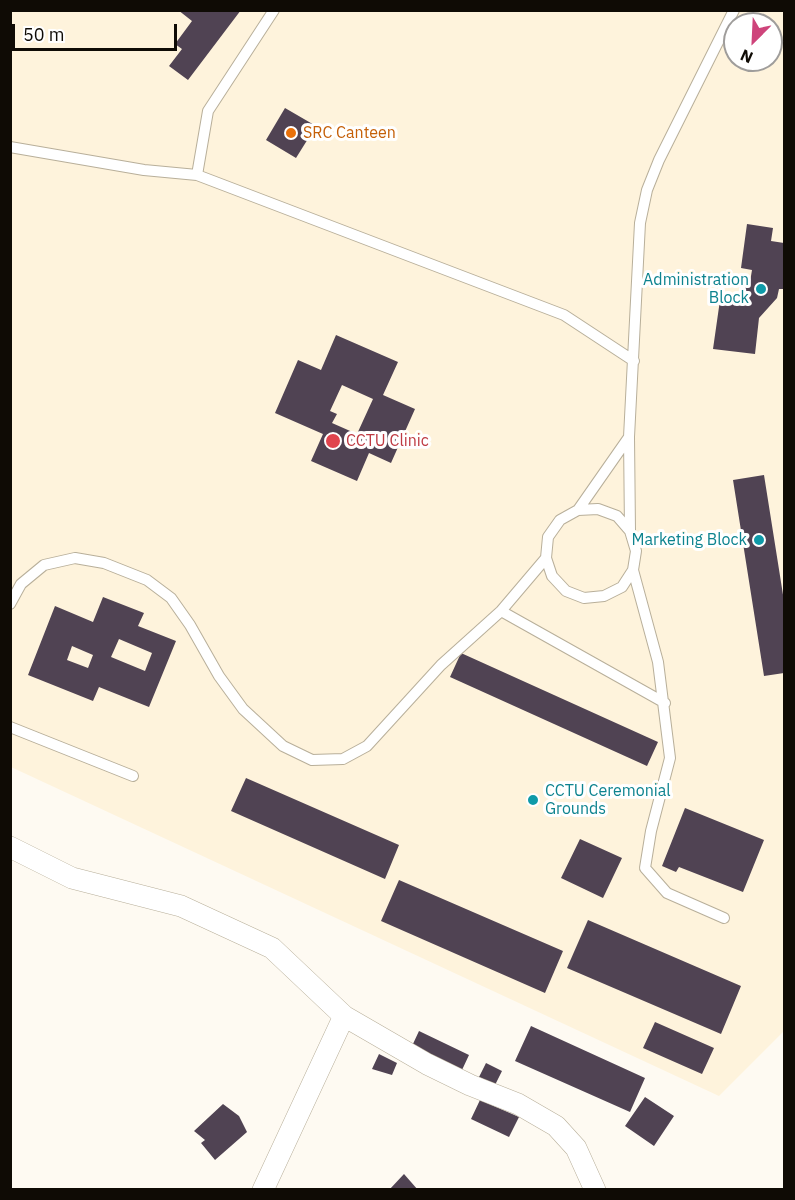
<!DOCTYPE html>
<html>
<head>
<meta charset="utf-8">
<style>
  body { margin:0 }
  #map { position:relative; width:795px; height:1200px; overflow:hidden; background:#fefaf2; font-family:"IBM Plex Sans",sans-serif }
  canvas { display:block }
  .frame { position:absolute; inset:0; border:12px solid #0f0b05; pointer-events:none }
  .north { position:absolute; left:723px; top:12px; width:60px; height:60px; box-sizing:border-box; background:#fff; border:2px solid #9f9d9b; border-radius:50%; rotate:204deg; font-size:16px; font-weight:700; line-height:24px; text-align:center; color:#0f0b05 }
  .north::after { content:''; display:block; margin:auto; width:21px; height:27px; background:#ce447b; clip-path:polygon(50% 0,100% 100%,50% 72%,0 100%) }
  .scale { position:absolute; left:12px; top:24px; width:165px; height:27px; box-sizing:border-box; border:3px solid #0f0b05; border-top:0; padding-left:8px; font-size:18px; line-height:21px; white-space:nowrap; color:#0f0b05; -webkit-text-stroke:4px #fff; paint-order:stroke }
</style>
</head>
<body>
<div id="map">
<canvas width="795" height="1200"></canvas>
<div class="frame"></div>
<div class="north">N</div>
<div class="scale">50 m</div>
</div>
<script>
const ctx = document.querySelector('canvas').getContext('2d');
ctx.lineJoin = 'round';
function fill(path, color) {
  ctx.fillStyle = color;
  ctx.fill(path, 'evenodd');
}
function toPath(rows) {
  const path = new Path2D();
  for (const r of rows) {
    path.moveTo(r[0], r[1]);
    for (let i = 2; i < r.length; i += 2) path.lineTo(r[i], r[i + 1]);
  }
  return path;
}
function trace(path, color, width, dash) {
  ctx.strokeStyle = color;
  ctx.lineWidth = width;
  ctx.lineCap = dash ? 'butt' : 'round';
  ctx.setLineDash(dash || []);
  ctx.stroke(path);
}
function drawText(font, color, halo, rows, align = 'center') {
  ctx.font = font + ' "IBM Plex Sans",sans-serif';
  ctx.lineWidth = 6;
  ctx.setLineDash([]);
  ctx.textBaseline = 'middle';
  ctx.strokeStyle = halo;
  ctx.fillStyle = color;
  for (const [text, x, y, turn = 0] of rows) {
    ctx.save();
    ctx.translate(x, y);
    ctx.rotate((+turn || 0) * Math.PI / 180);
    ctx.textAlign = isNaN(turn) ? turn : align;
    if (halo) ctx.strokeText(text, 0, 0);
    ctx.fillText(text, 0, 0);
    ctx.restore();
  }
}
fill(toPath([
  [11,11,784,11,784,1031,719,1096,11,767],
  [735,24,771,24,771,60,735,60]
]), '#fef3dc');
fill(toPath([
  [178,10,241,10,188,80,169,66,182,49,175,44,192,21],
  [285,108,316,126,296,158,266,140],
  [747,224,773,228,771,241,784,243,784,289,779,289,777,298,759,318,755,354,713,349,721,293,737,296,750,282,752,270,741,268],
  [336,335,398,362,383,395,415,409,391,463,369,453,357,481,311,461,323,434,275,413,298,360,321,370],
  [342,385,373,399,357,434,332,423,337,414,330,411],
  [764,475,784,601,784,673,764,676,733,480],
  [103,597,144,613,138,626,176,641,149,707,99,687,93,701,28,675,55,606,93,622],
  [119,639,152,653,145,671,111,657],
  [72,646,93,655,88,668,67,660],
  [461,653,658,742,647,766,450,677],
  [246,778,399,845,385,879,231,811],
  [685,808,764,840,743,892,679,867,676,872,662,866],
  [580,839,622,858,603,898,561,878],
  [399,880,563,951,545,993,381,921],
  [588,920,741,986,721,1034,567,968],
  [655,1022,714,1048,702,1074,643,1048],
  [531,1026,645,1078,630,1112,515,1061],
  [419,1031,469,1055,462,1070,412,1046],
  [379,1054,397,1063,392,1075,372,1069],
  [486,1063,502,1071,495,1085,479,1077],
  [645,1097,674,1116,654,1146,625,1126],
  [480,1100,519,1117,509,1137,471,1119],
  [223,1104,239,1116,247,1132,215,1160,201,1143,205,1140,194,1131],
  [404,1174,418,1190,389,1190]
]), '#504353');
const lane = toPath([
  [10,147,144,170,197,175,564,315,634,361],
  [197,175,208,111,274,10],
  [629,437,630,531],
  [578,510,598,509,617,516,630,531,636,551,633,570,622,587,604,596,584,598,566,591,552,576,546,558,548,537,560,520,578,510,629,437,640,223,647,190,659,160,734,10],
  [633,570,658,662,670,758,651,831,645,868,667,893,724,918],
  [10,604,21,584,44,565,75,558,104,563,147,580,171,598,190,625,219,676,243,709,283,746,312,760,343,759,367,746,441,665,501,611,546,558],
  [501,611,665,703],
  [10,727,133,776]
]);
const street = toPath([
  [10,847,72,878,181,906,272,948,344,1016,427,1064,470,1085,518,1104,556,1126,576,1148,595,1190],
  [263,1190,344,1016]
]);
trace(lane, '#b8af9a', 12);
trace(street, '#b8af9a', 22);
trace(lane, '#fff', 10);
trace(street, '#fff', 21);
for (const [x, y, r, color] of [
  [291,133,6,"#e8710a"],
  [761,289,6,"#0f9aa8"],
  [333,441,8,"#e0444e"],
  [759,540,6,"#0f9aa8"],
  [533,800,6,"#0f9aa8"]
]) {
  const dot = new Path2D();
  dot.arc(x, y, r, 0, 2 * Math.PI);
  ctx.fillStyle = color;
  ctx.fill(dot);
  trace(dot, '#fff', 2);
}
drawText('16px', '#c56008', '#fff', [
  ["SRC Canteen",303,133]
], 'left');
drawText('16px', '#0d838f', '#fff', [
  ["Administration",749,280],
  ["Block",749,298],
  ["Marketing Block",747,540],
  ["CCTU Ceremonial",545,791,"left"],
  ["Grounds",545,809,"left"]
], 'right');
drawText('16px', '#be3a42', '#fff', [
  ["CCTU Clinic",346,441]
], 'left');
</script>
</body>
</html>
